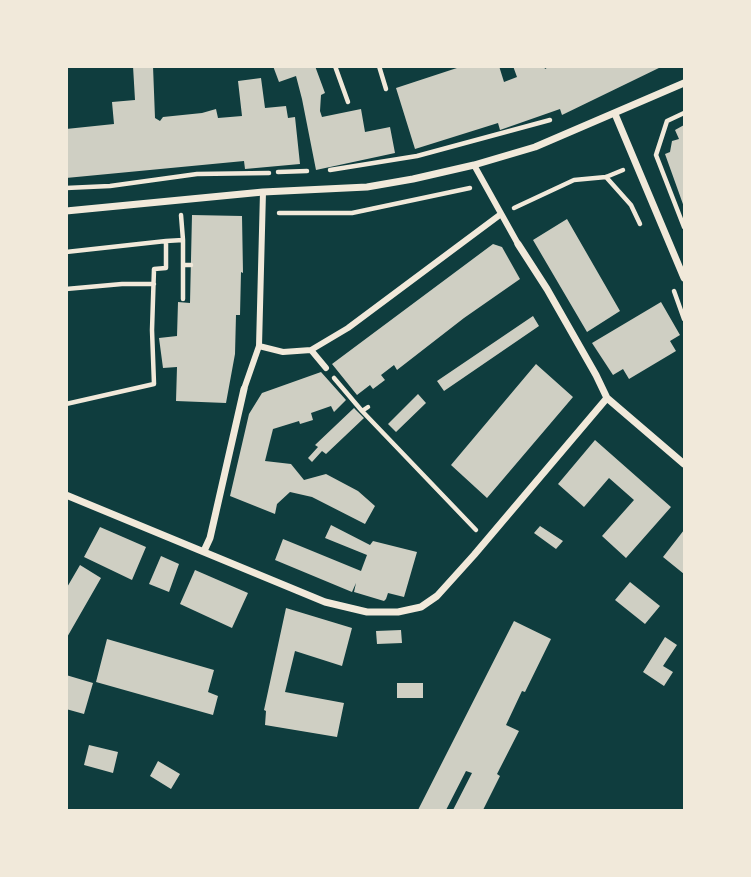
<!DOCTYPE html>
<html>
<head>
<meta charset="utf-8">
<style>
  body { margin:0 }
  #map { position:relative; width:751px; height:877px; overflow:hidden; background:#0f3d3e; font-family:Commissioner,sans-serif }
  canvas { display:block }
  .frame { position:absolute; inset:0; border:68px solid #f1e9da; pointer-events:none }
</style>
</head>
<body>
<div id="map">
<canvas width="751" height="877"></canvas>
<div class="frame"></div>
</div>
<script>
const ctx = document.querySelector('canvas').getContext('2d');
ctx.lineJoin = 'round';
function fill(path, color) {
  ctx.fillStyle = color;
  ctx.fill(path, 'evenodd');
}
function toPath(rows) {
  const path = new Path2D();
  for (const r of rows) {
    path.moveTo(r[0], r[1]);
    for (let i = 2; i < r.length; i += 2) path.lineTo(r[i], r[i + 1]);
  }
  return path;
}
function trace(path, color, width, dash) {
  ctx.strokeStyle = color;
  ctx.lineWidth = width;
  ctx.lineCap = dash ? 'butt' : 'round';
  ctx.setLineDash(dash || []);
  ctx.stroke(path);
}
fill(toPath([
  [133,66,153,66,155,118,160,121,163,117,202,113,216,109,218,118,242,116,238,81,261,78,265,108,286,106,288,118,295,117,300,164,245,169,244,161,66,178,66,129,114,124,112,102,135,100],
  [273,66,315,66,325,93,321,95,320,111,322,117,361,109,365,132,390,127,395,153,316,170,302,99,296,76,279,82],
  [463,66,499,66,504,82,517,77,513,66,544,66,545,69,550,66,663,66,562,115,560,109,500,130,498,123,415,149,396,88],
  [684,125,684,207,665,154,670,152,672,141,679,139,675,130],
  [192,215,242,216,243,273,241,272,240,315,236,315,235,354,226,403,176,401,177,367,163,368,159,338,177,336,178,302,190,303],
  [567,219,620,311,587,332,533,240],
  [493,244,502,247,520,279,464,318,397,370,394,365,381,375,385,380,373,389,370,385,357,395,332,364],
  [661,302,680,335,670,341,676,351,629,379,623,369,613,375,592,343],
  [533,316,539,326,444,391,437,381],
  [536,364,573,397,487,498,451,465],
  [321,372,346,400,334,412,331,406,311,413,313,420,300,424,299,421,273,429,265,461,291,464,304,480,326,474,358,491,375,506,365,524,312,497,290,492,277,504,275,514,230,496,249,414,262,393],
  [418,394,426,403,396,432,388,424],
  [354,408,364,418,326,454,322,451,312,462,308,458,318,447,315,445],
  [595,440,671,507,626,558,602,536,634,500,609,478,584,507,558,484],
  [331,525,370,545,373,541,417,552,404,597,388,593,386,599,384,601,354,592,356,583,352,592,275,560,283,539,361,571,367,555,325,538],
  [540,526,563,541,556,549,534,533],
  [100,527,146,547,132,580,84,557],
  [684,530,684,574,663,557],
  [161,556,179,564,169,592,149,584],
  [80,565,101,578,66,639,66,589],
  [195,570,248,593,232,628,180,604],
  [630,582,660,606,645,624,615,600],
  [286,608,352,628,342,666,295,651,285,692,344,703,337,737,265,725,266,711,264,710],
  [514,621,551,639,525,692,522,691,506,725,519,731,497,774,500,776,483,810,453,810,472,773,466,771,446,810,418,810],
  [401,630,402,643,377,644,376,631],
  [665,637,677,645,663,666,673,672,664,686,643,672],
  [107,639,214,670,208,692,218,696,213,715,96,682],
  [66,675,93,683,84,714,66,709],
  [397,683,423,683,423,698,397,698],
  [89,745,118,752,113,773,84,765],
  [158,761,180,774,171,789,150,776]
]), '#cfcfc3');
trace(toPath([
  [335,66,348,102],
  [379,66,386,89],
  [684,113,667,121,656,155,684,227],
  [330,170,417,156,550,120],
  [278,172,307,171],
  [606,177,631,205,640,224],
  [66,188,110,186,197,174,269,173],
  [514,208,574,180,606,177,623,170],
  [279,213,352,213,470,188],
  [66,252,166,241],
  [183,265,191,265],
  [66,289,122,284,154,284],
  [674,291,684,319],
  [183,299,183,240],
  [334,378,362,411,476,530],
  [66,404,154,384,152,330,154,269,166,268,166,241,183,240,181,215],
  [362,411,368,407]
]), '#f1e9da', 4.5);
trace(toPath([
  [474,165,518,244],
  [259,346,283,352,311,350,348,328,501,214],
  [311,350,326,368],
  [244,389,259,346,263,192]
]), '#f1e9da', 6);
trace(toPath([
  [615,114,684,278],
  [66,211,263,192,367,187,413,179,474,165,535,147,684,83],
  [518,244,547,289,596,375,607,398,684,464],
  [66,495,325,602,367,612,398,612,421,607,437,596,474,555,607,398],
  [204,551,210,538,244,389]
]), '#f1e9da', 7);
</script>
</body>
</html>
